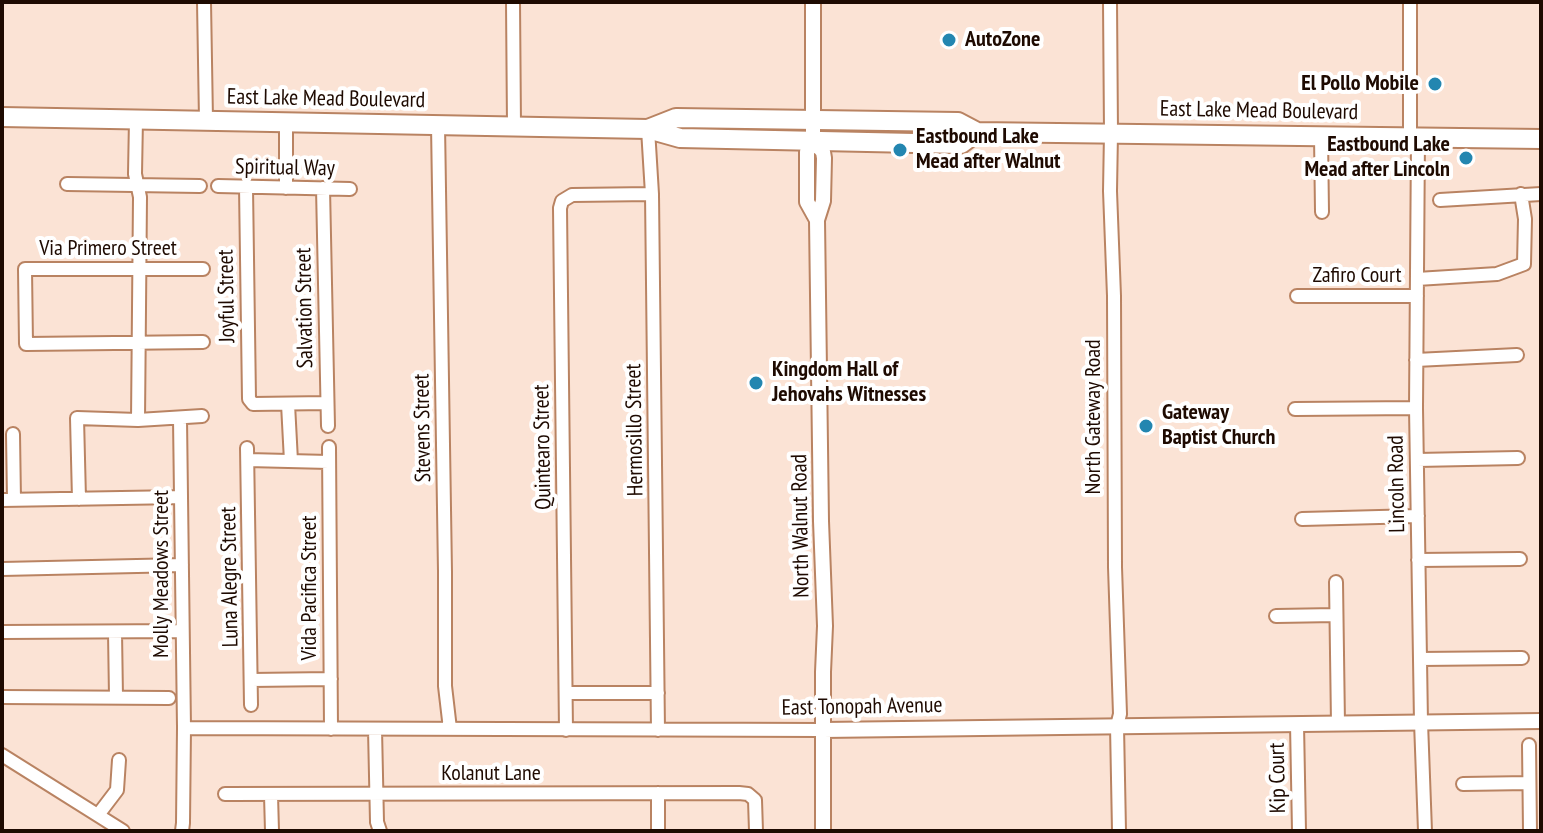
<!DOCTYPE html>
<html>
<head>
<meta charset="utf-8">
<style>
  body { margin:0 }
  #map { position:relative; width:1543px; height:833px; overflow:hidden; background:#fbe3d5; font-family:"PT Sans Narrow",sans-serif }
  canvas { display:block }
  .frame { position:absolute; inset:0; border:4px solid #1e0a01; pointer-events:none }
</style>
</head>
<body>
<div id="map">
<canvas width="1543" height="833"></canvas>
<div class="frame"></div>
</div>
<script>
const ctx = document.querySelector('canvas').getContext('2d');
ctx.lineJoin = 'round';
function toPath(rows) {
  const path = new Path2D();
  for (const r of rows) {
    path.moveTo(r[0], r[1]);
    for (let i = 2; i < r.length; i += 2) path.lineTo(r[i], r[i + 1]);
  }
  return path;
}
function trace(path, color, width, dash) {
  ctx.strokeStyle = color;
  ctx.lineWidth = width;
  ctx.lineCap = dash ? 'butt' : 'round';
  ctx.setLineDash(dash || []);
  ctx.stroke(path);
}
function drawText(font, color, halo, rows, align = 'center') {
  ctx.font = font + ' "PT Sans Narrow",sans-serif';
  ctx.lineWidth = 8;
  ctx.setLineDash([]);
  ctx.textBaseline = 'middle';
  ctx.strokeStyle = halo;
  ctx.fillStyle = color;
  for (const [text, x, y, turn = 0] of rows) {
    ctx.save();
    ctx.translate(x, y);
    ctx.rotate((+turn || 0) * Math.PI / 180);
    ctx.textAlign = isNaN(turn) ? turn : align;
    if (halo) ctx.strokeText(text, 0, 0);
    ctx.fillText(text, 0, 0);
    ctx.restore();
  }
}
const minor = toPath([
  [204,2,206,120],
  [513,2,514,126],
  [1110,2,1111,133,1110,191,1114,296,1115,567,1120,714,1117,726,1119,831],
  [1410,2,1410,137],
  [136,119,135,174,140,197,138,420],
  [286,122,286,188],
  [438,125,445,572,445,686,450,729],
  [648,129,652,194,658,730],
  [1321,136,1322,212],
  [1418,137,1416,408,1421,722,1425,831],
  [67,184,200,186],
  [218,186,350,189],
  [246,187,249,399,253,404,327,403],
  [323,188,328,426],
  [1440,200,1541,194],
  [203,269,25,269,26,344,203,342],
  [1417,279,1497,274,1524,264,1525,219,1521,194],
  [1297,296,1417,296],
  [1416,360,1517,355],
  [288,404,291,461],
  [1295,409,1416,408],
  [180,419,184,728,183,823,182,831],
  [13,434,14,500],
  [329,447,331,729],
  [247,448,251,705],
  [248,460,329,462],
  [1417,460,1518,458],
  [79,499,77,418,138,420,202,416],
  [2,500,181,497],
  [1302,519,1418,516],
  [1418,560,1520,559],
  [2,569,182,565],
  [1336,582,1338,724],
  [1276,616,1336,615],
  [2,632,182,631],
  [115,632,116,697],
  [1420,659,1522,658],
  [251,680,331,679],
  [566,693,658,693],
  [2,697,169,698],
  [1297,724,1299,831],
  [184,728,823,730],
  [375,729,377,822,380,831],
  [566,730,560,208,562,201,572,195,652,194],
  [1529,745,1530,831],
  [2,755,123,831],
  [1463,784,1529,783],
  [658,793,658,831],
  [225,794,739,793,748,794,755,800,756,831],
  [271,795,272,831],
  [98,815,117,790,119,760]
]);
const tertiary = toPath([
  [813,2,813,140,807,152,807,202,817,220],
  [813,140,823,152,824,158,823,201,817,220,821,521,825,626,823,672,823,831],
  [823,730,1541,721]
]);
const primary = toPath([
  [2,117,648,129,680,138,961,144,977,132],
  [648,129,676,118,958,122,977,132,1541,139]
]);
trace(minor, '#b98362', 16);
trace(tertiary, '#b98362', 18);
trace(primary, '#b98362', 22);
trace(minor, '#fff', 12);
trace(tertiary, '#fff', 14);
trace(primary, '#fff', 18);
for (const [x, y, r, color] of [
  [949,40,8,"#2386b0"],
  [1435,84,8,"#2386b0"],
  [900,150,8,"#2386b0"],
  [1466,158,8,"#2386b0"],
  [756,383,8,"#2386b0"],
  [1146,426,8,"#2386b0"]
]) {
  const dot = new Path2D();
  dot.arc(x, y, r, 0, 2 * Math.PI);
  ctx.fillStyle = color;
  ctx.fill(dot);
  trace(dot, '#fff', 3);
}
drawText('bold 22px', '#1e0a01', '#fff', [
  ["AutoZone",965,40],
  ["El Pollo Mobile",1419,84,"right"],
  ["Eastbound Lake",916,137],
  ["Mead after Walnut",916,162],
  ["Eastbound Lake",1450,145,"right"],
  ["Mead after Lincoln",1450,170,"right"],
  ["Kingdom Hall of",772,370],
  ["Jehovahs Witnesses",772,395],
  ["Gateway",1162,413],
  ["Baptist Church",1162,438]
], 'left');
drawText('22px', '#1e0a01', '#fff', [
  ["East Lake Mead Boulevard",326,99,1],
  ["East Lake Mead Boulevard",1259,111,1],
  ["Spiritual Way",285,168,1],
  ["Via Primero Street",108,249],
  ["Zafiro Court",1357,276],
  ["Joyful Street",227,296,-91],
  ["Salvation Street",305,308,-91],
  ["North Gateway Road",1094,417,-90],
  ["Stevens Street",423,428,-91],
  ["Hermosillo Street",635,430,-91],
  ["Quintearo Street",543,447,-91],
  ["Lincoln Road",1397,484,-91],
  ["North Walnut Road",801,526,-91],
  ["Molly Meadows Street",162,574,-90],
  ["Luna Alegre Street",230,577,-91],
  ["Vida Pacifica Street",310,588,-90],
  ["East Tonopah Avenue",862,707,-1],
  ["Kolanut Lane",491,774],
  ["Kip Court",1278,778,-91]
]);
</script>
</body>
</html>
